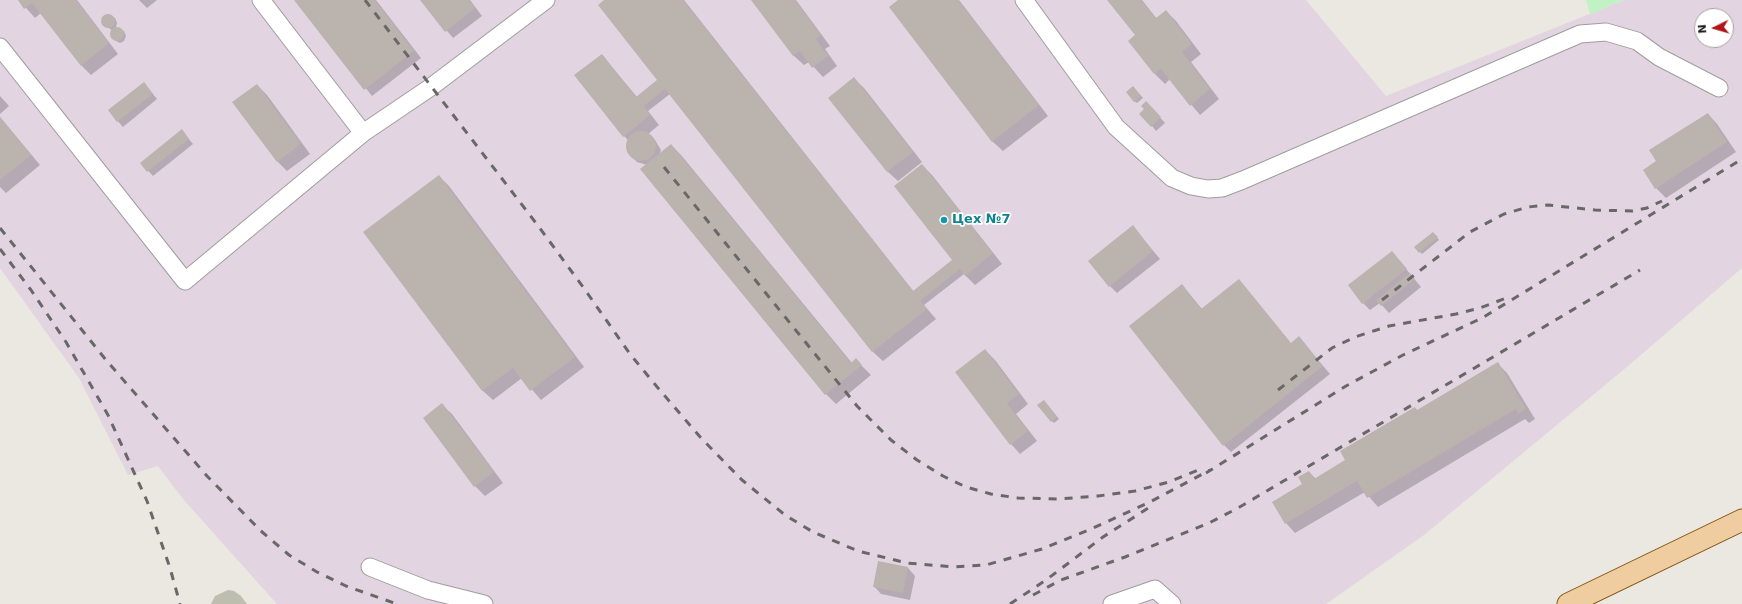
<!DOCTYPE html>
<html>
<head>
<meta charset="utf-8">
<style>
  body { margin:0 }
  #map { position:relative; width:1742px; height:604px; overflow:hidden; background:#ebe7e1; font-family:"DejaVu Sans",sans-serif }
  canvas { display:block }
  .north { position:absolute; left:1694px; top:8px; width:40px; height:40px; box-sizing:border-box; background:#fff; border:1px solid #a3a3a3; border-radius:50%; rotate:265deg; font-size:11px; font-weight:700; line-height:16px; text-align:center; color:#1a1a1a }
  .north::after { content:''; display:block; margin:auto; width:14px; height:18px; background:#af161a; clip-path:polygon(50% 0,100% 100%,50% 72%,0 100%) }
</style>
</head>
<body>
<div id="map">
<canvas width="1742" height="604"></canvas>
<div class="north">N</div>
</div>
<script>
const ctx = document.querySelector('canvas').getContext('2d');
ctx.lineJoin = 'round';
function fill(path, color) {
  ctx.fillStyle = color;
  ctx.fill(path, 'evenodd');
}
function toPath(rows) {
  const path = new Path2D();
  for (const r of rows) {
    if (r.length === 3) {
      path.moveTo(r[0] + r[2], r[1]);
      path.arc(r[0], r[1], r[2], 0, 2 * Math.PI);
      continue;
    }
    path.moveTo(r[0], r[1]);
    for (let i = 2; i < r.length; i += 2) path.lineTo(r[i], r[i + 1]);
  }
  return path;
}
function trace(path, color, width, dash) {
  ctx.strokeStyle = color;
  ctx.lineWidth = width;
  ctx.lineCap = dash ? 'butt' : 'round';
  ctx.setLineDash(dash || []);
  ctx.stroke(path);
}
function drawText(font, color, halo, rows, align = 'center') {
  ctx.font = font + ' "DejaVu Sans",sans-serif';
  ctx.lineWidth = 3.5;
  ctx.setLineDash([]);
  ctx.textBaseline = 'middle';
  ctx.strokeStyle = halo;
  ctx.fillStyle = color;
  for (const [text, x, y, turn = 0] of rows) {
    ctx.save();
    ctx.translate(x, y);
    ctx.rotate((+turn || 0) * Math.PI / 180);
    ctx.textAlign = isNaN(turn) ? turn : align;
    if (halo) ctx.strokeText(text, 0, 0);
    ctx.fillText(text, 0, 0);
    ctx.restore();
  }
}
fill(toPath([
  [0,0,1306,0,1386,96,1624,0,1742,0,1742,268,1628,366,1424,535,1326,604,277,604,183,499,158,466,128,475,79,378,0,268],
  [1702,16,1726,16,1726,40,1702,40]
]), '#e3d4e1');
fill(toPath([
  [228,590,234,591,241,596,247,604,211,604,215,596]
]), '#bebeae');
fill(toPath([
  [1586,0,1624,0,1590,14]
]), '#c1f2c4');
fill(toPath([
  [19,0,77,0,118,54,91,75,81,65,41,13,35,18],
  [139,0,157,0,147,8],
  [296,0,376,0,421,58,372,96],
  [421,0,470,0,482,16,453,38],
  [605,0,684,0,914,292,954,260,922,165,932,175,1002,264,975,285,964,274,924,305,936,319,883,361,873,352,670,94,648,111,659,125,648,134,655,140,661,150,659,155,671,145,681,155,852,363,856,360,871,375,836,404,826,394,647,165,637,162,629,154,627,147,629,141,624,136,602,55,637,97,661,85],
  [752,0,796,0,830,46,825,49,837,66,823,77,809,62,804,65,794,56],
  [900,0,959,0,1048,116,1003,151,993,142,891,7],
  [1109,0,1142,0,1157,19,1166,11,1176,21,1201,54,1191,62,1219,99,1200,115,1170,79,1165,84,1155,74,1129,41,1136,35],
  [108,14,115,18,117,23,116,27,124,31,126,36,124,41,120,43,116,41,111,34,112,30,105,26,102,21,104,17],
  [854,79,864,88,922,162,898,181,888,172,830,98],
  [144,83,157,99,123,127,109,111],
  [257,85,267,95,310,154,287,171,277,161],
  [1135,89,1143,98,1137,103,1134,101],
  [0,96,9,106,0,114],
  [1151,107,1165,123,1156,131,1152,126],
  [1708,114,1717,124,1736,152,1666,198,1656,188,1657,161],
  [0,117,40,165,6,193,0,187],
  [182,131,193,144,153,176,141,163],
  [439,176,449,186,584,367,541,400,522,378,493,400,483,391,365,232],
  [1133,227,1160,259,1117,293,1110,286],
  [1435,235,1439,240,1422,254,1416,247],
  [1392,252,1421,287,1389,313,1380,303,1370,310,1363,303],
  [1239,280,1291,344,1299,338,1330,374,1231,452,1224,445,1182,285,1202,309],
  [985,350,995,360,1028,404,1016,414,1037,441,1020,454,1011,444],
  [1497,363,1507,373,1535,419,1529,423,1525,419,1378,507,1365,492,1295,533,1286,523,1309,472,1316,479,1347,460,1418,411],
  [1046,403,1059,419,1054,423,1052,421],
  [442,405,452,414,503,483,485,496,475,486,424,418],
  [879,562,908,568,915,576,910,600,881,594,874,586]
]), '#0003');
fill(toPath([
  [18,0,76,0,109,43,81,66,32,3,24,9],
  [294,0,375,0,414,51,364,90],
  [420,0,469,0,475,8,445,32],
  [604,0,683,0,913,291,952,260,894,186,922,164,993,253,965,276,960,269,920,301,927,309,872,352,665,89,644,106,650,115,623,137,574,75,602,54,636,97,657,80,598,5],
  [751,0,795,0,821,35,816,39,828,56,812,68,800,51,793,56],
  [898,0,958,0,1039,105,992,142,889,7],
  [1107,0,1141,0,1156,18,1166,10,1192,44,1182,52,1210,89,1190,106,1161,69,1154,74,1128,41,1135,35],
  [108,21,7],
  [117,34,7],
  [854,77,913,152,887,172,828,98],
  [144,82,153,94,117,122,108,110],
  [257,84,301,144,277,162,232,102],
  [1133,86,1141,96,1134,102,1126,92],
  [1146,101,1161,117,1151,127,1139,114,1144,109,1141,106],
  [1708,113,1727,142,1655,189,1643,170,1656,161,1649,150],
  [0,117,31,155,0,180],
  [182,129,189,139,147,172,140,163],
  [641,146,15],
  [671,144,851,363,856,358,862,365,825,395,640,169],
  [439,175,575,357,530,391,513,368,482,391,363,232],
  [1133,225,1153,251,1109,287,1088,261],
  [1433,232,1438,237,1419,253,1414,247],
  [1392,251,1407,269,1362,304,1348,285],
  [1410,273,1415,279,1381,306,1376,300],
  [1239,279,1291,343,1299,336,1323,366,1223,446,1129,326,1182,284,1201,309],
  [985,349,1019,394,1007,403,1028,431,1010,445,955,372],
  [1498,362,1526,409,1518,414,1516,409,1367,498,1357,481,1285,524,1272,502,1302,484,1298,477,1309,471,1314,479,1345,460,1340,451,1415,407,1417,410],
  [1044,400,1057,417,1051,422,1037,405],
  [442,403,494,472,474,487,423,418],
  [878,561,908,567,903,593,873,587]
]), '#bbb3ae');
const minor = toPath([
  [261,0,363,133],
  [1024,0,1116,127,1172,178,1191,186,1208,189,1222,188,1243,180,1580,34,1606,32,1637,41,1659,57,1719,88],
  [0,47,185,281,363,133,431,87,546,0],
  [370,567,428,590,484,604],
  [1112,604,1155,589,1172,604]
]);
const major = toPath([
  [1568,604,1742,520]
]);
trace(minor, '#9e9e9e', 19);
trace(major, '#815810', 23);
trace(minor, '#fff', 17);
trace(major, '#f0cca1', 21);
trace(toPath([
  [365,0,539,227,583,287,630,354,658,388,701,438,742,480,785,515,813,532,858,551,907,563,954,567,986,565,1042,549,1091,529,1150,502,1210,470],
  [664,167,857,406,891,440,917,460,943,476,966,487,991,494,1018,498,1058,499,1098,496,1135,491,1169,482,1203,468],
  [0,228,106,360,207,476,261,531,289,555,317,572,346,586,397,604],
  [0,249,31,290,66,342,108,415,147,501,170,568,180,604],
  [1382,300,1470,232,1504,214,1528,207,1548,205,1595,210,1632,211,1647,208,1662,201],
  [1278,390,1332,348,1355,337,1389,326,1456,314,1480,308,1509,297],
  [1206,473,1346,386,1403,355,1482,318,1742,159],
  [1033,595,1061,580,1125,557,1209,523,1238,508,1640,270],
  [1010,604,1046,580,1103,537,1153,505]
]), '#686868', 3, [8, 8]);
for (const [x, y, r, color] of [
  [944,220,4,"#0f9aa8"]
]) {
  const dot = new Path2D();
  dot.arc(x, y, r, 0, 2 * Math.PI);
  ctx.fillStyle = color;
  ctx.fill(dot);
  trace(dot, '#fff', 1.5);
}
drawText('bold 13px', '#0d838f', '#fff', [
  ["Цех №7",952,220]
], 'left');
</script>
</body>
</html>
